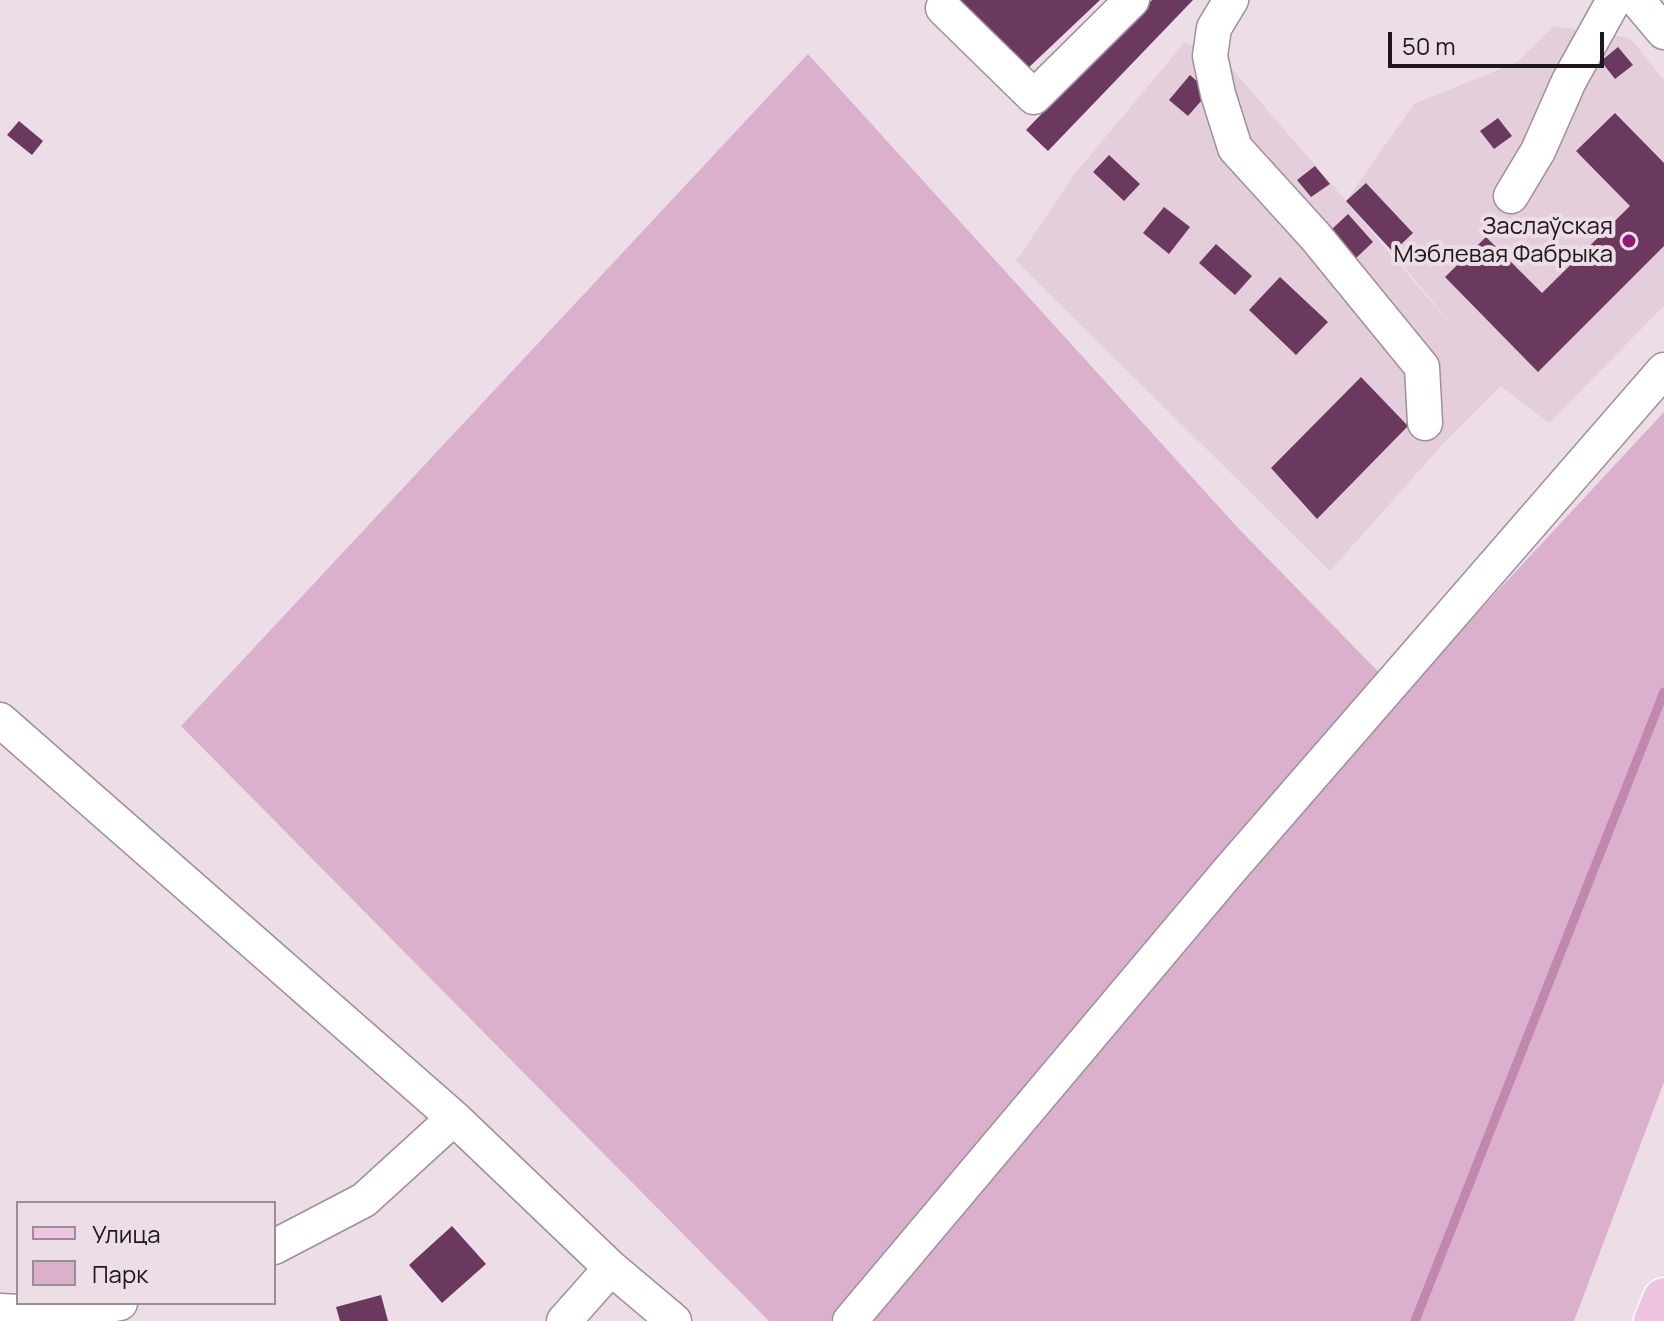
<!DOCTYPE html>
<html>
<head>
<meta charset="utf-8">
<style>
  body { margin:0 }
  #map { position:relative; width:1664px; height:1321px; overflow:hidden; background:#ecdde7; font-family:Manrope,sans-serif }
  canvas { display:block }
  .legend { position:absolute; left:16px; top:1201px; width:260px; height:104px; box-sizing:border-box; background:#ecdde7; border:2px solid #9a8e96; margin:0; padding:10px 14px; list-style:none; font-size:24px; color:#1e181c }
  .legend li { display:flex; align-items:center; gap:16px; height:40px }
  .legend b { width:40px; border:2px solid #9a8e96 }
  .scale { position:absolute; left:1388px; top:32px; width:216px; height:36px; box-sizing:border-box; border:4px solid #1e181c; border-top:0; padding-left:10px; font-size:24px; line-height:28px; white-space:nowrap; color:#1e181c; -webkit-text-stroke:6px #ecdde7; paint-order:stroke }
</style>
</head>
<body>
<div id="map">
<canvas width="1664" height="1321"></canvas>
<ul class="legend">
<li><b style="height:10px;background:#efc3e2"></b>Улица</li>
<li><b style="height:22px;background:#dab0cd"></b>Парк</li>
</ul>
<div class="scale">50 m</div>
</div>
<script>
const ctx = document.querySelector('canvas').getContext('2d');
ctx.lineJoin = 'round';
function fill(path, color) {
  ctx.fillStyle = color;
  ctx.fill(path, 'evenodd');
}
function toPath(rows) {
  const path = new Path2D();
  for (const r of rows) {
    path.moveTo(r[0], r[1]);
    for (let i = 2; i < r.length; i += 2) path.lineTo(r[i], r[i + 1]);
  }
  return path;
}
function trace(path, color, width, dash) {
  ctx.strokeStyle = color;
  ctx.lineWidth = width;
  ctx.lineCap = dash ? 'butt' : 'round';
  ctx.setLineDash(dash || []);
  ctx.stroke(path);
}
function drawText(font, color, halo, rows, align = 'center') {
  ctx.font = font + ' Manrope,sans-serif';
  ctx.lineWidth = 8;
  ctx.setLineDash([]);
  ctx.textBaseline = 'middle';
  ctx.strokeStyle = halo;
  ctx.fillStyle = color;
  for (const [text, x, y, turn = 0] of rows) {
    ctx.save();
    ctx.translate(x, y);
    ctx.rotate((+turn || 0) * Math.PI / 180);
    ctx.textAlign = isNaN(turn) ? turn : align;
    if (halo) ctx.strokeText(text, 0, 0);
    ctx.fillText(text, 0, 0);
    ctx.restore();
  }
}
fill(toPath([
  [1554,26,1630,38,1664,80,1664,306,1549,423,1501,386,1443,444,1330,571,1016,261,1073,176,1185,42,1232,69,1346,201,1414,104,1517,62],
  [1364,222,1393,252,1457,332,1364,223]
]), '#e4cedc');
fill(toPath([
  [808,54,1239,529,1401,695,1664,412,1664,1082,1574,1321,769,1321,181,726]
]), '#dab0cd');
trace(toPath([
  [1415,1321,1664,692]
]), '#c188af', 9);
fill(toPath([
  [954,0,1100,0,1025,71],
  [1152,0,1193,0,1048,151,1026,130],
  [1618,47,1633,65,1615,79,1601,61],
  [1190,75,1209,92,1188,116,1169,100],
  [1615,113,1664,163,1664,246,1538,372,1445,277,1486,237,1542,293,1630,206,1576,151],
  [1498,118,1512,136,1494,149,1480,131],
  [19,121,43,141,32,155,7,135],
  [1109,155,1140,184,1124,201,1093,172],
  [1315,166,1330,184,1311,197,1297,180],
  [1366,183,1413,233,1393,252,1346,201],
  [1164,207,1190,227,1169,254,1143,233],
  [1348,214,1373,242,1355,259,1330,231],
  [1216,244,1252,276,1235,295,1199,263],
  [1280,277,1328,322,1296,355,1249,310],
  [1361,377,1408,426,1317,519,1271,468],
  [452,1226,486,1264,442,1303,409,1265],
  [381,1295,388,1321,340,1321,336,1307]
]), '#6b395d');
const minor = toPath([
  [1231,0,1214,28,1210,56,1218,94,1235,148,1315,236,1422,367,1425,423],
  [1637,0,1664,32],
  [943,8,1034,97,1132,0],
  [1511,196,1538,151,1569,81,1614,0],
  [0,720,454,1118,611,1268,674,1321],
  [274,1247,364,1200,454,1118],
  [0,1311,58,1314,120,1303],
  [564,1321,611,1268],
  [850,1321,1228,872,1664,370]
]);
const major = toPath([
  [1655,1321,1664,1299]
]);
trace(minor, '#9d9099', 37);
trace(major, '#fff', 45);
trace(minor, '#fff', 34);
trace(major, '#efc3e2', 42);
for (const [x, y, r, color] of [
  [1629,241,8,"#901978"]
]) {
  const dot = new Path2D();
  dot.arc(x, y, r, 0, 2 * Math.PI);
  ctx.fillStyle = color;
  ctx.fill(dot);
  trace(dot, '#ecdde7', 3);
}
drawText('24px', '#1e181c', '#ecdde7', [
  ["Заслаўская",1613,227],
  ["Мэблевая Фабрыка",1613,255]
], 'right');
</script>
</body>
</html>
